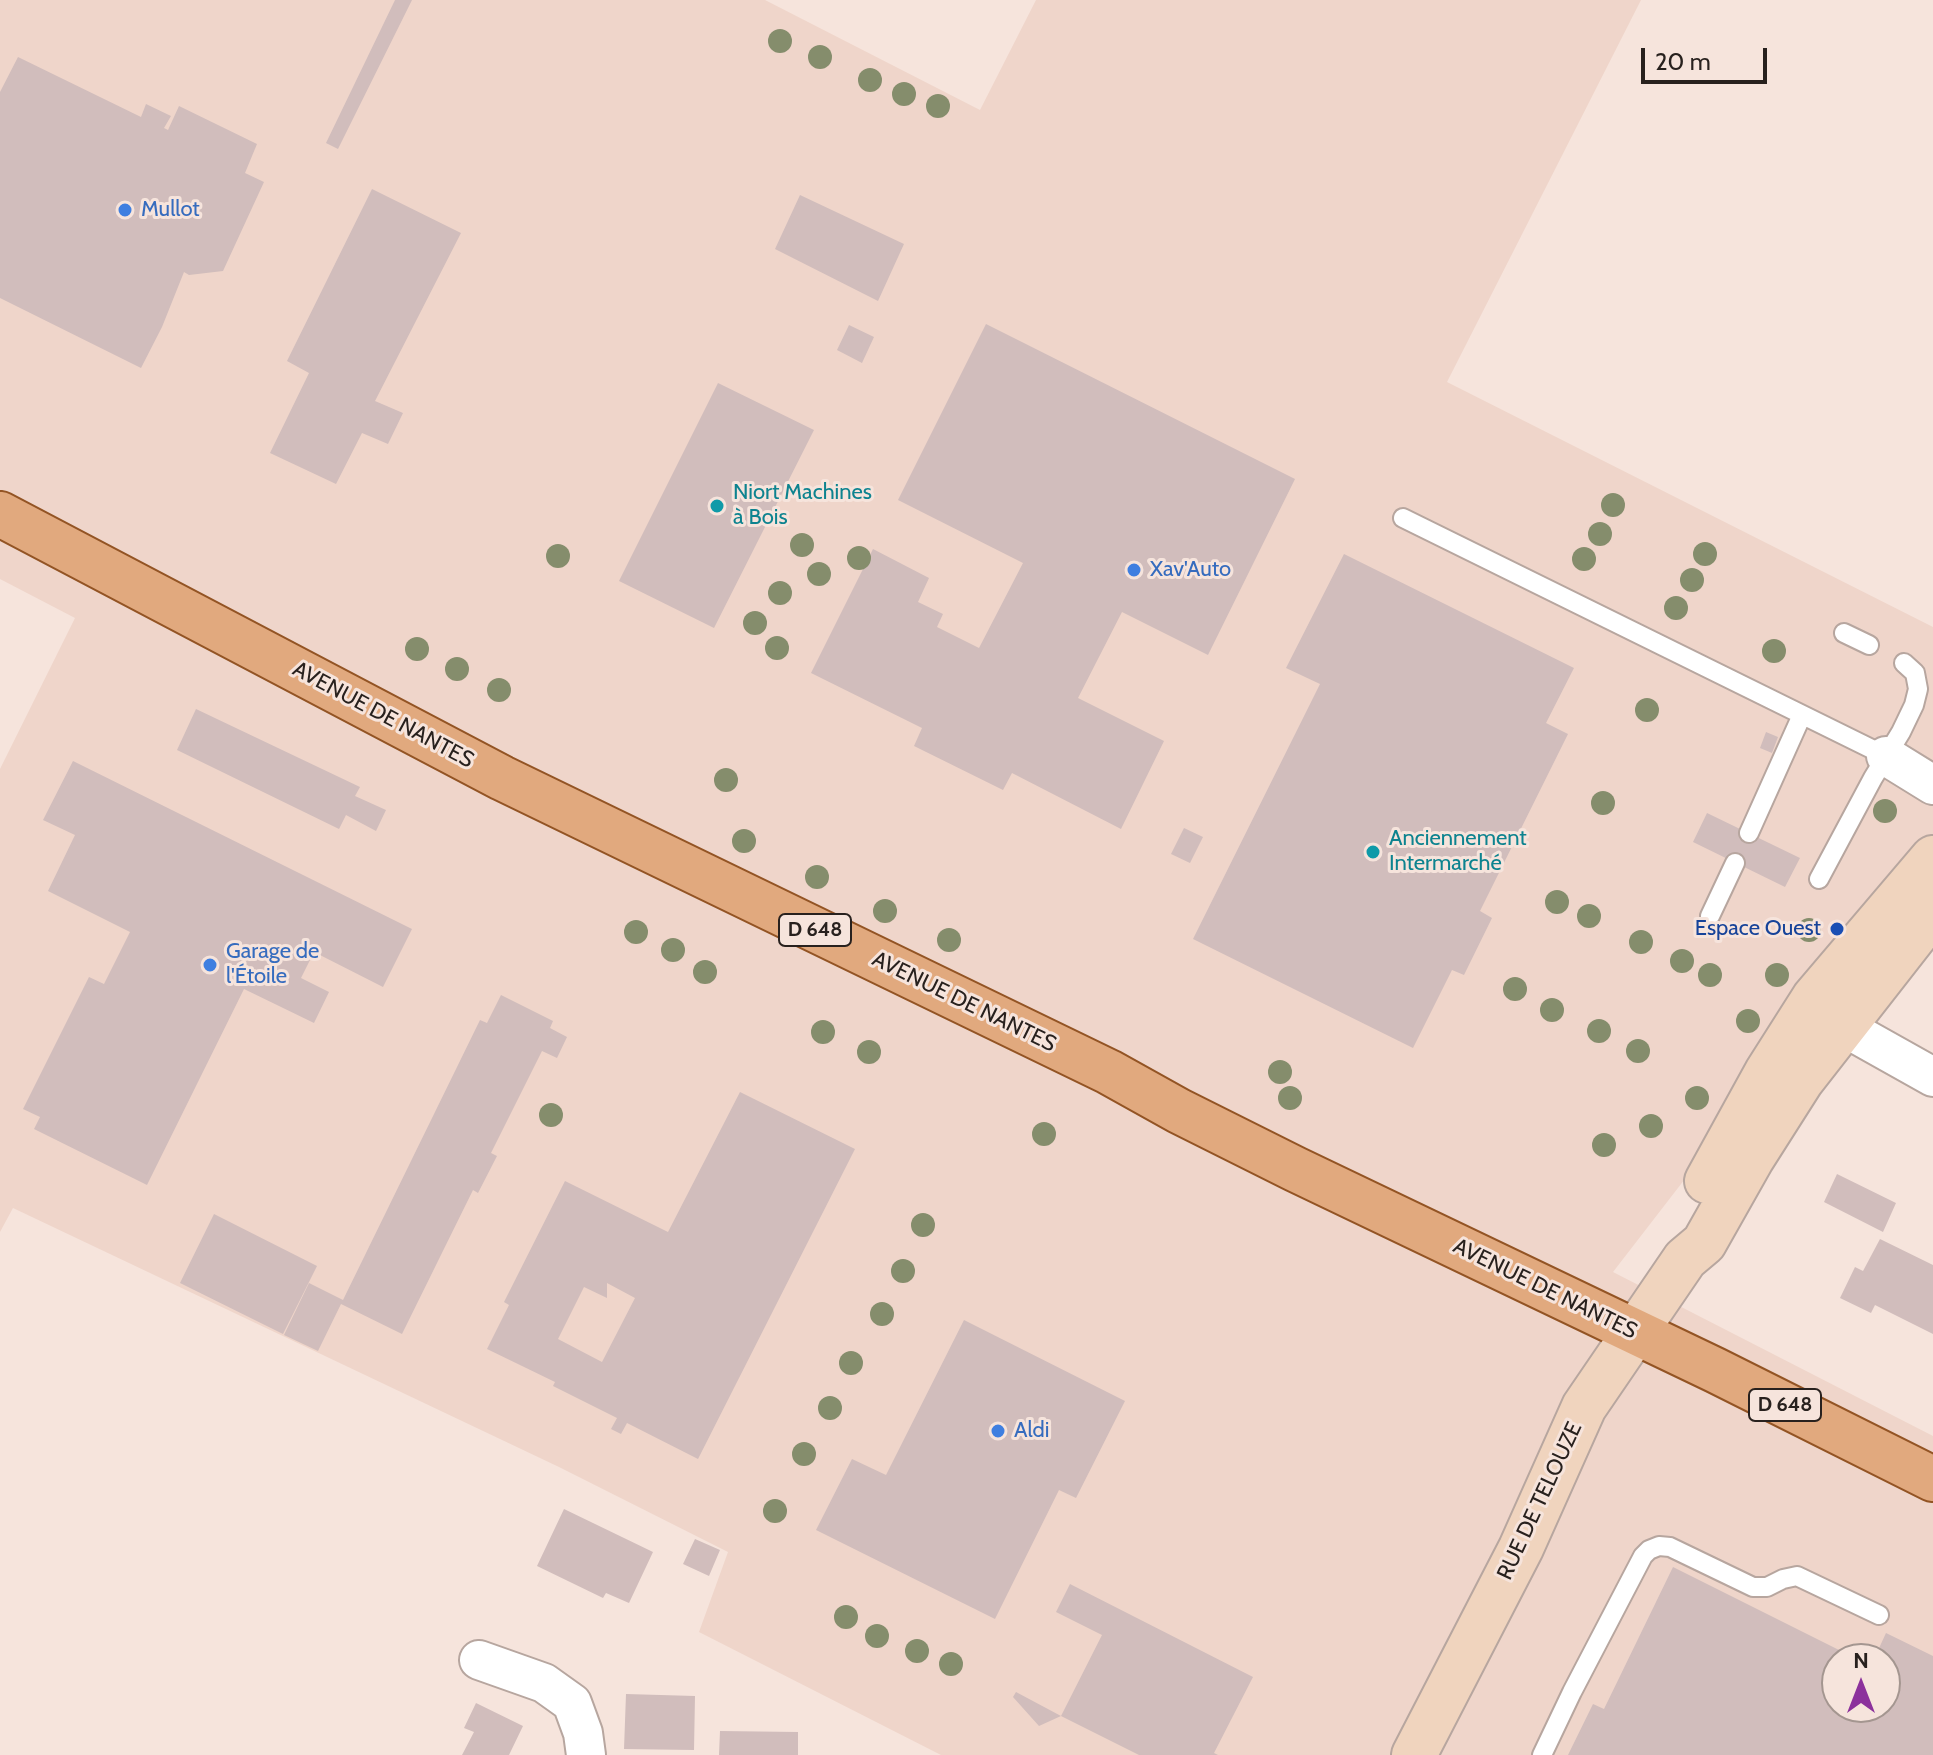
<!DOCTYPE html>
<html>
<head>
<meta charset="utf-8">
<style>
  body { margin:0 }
  #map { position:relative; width:1933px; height:1755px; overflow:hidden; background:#f6e4dc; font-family:Cabin,sans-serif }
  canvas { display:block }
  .north { position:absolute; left:1821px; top:1643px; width:80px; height:80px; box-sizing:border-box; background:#f6e4dc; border:2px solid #a49690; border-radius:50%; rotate:0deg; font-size:22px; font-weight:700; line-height:32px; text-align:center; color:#28211e }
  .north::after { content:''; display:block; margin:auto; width:28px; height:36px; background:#8c319c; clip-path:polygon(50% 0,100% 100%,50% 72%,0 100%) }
  .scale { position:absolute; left:1641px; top:48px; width:126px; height:36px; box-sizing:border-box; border:4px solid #28211e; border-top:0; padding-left:10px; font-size:24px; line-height:28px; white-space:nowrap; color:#28211e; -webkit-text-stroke:6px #f6e4dc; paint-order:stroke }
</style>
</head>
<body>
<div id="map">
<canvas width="1933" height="1755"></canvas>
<div class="north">N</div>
<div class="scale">20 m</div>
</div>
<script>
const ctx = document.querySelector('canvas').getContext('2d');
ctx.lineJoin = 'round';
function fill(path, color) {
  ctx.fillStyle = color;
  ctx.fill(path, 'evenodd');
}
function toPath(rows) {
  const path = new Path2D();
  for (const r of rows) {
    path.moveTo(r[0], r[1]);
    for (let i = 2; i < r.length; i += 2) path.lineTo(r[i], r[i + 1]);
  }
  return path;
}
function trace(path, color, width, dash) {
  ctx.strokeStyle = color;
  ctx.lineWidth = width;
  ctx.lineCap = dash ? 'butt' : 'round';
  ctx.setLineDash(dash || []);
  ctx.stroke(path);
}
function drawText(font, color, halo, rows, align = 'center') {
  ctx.font = font + ' Cabin,sans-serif';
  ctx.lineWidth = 6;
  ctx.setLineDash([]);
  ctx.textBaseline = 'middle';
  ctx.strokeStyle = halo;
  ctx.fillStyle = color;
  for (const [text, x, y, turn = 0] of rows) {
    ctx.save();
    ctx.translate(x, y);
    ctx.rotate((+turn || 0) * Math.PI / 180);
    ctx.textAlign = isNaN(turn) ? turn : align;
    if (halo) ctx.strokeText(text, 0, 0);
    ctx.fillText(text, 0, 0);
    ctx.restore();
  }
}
fill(toPath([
  [0,0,765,0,980,110,1036,0,1641,0,1447,382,1933,627,1933,858,1613,1272,1933,1436,1933,1755,941,1755,699,1632,728,1552,559,1467,13,1208,0,1232,0,769,75,618,0,579],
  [1837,1659,1885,1659,1885,1707,1837,1707]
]), '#efd5ca');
fill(toPath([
  [395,0,412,0,338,149,326,143],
  [18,57,141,117,146,104,171,116,164,128,168,130,179,106,257,144,245,173,264,182,223,271,189,275,184,272,162,327,141,368,0,298,0,92],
  [372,189,461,233,375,401,403,413,388,444,362,433,336,484,270,453,309,373,287,361],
  [800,195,904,244,878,301,775,249],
  [986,324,1295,479,1208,655,1122,612,1078,698,1164,741,1121,829,1012,773,1003,790,914,746,922,728,811,673,873,549,929,578,918,602,943,614,937,627,979,648,1023,563,898,500],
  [849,325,874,337,862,363,837,350],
  [718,383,814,430,714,628,619,581],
  [1344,554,1574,668,1546,723,1568,734,1480,911,1492,918,1464,975,1452,970,1413,1048,1193,939,1320,684,1286,668],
  [196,709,360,787,355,796,386,810,376,831,346,815,339,829,177,750],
  [1766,732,1778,737,1772,753,1760,748],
  [73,761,412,929,383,987,314,952,301,978,329,992,314,1023,244,989,147,1185,34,1129,40,1117,23,1109,89,977,104,984,130,932,48,891,75,835,43,820],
  [1707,813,1800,858,1785,887,1693,842],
  [1184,828,1203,837,1190,863,1171,854],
  [501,995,553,1021,550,1028,567,1037,557,1058,542,1051,491,1153,497,1156,478,1193,473,1190,402,1334,341,1304,318,1351,284,1335,309,1283,343,1300,480,1020,487,1023],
  [740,1092,855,1149,698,1459,627,1423,621,1434,611,1429,617,1418,553,1386,555,1382,487,1349,509,1305,504,1302,565,1181,668,1232],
  [607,1283,635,1298,602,1362,558,1339,584,1287,607,1298],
  [1837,1174,1896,1203,1883,1232,1824,1202],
  [214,1214,317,1266,283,1334,180,1283],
  [1880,1239,1933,1265,1933,1334,1875,1305,1871,1313,1840,1298,1855,1267,1863,1271],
  [964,1320,1125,1401,1076,1498,1059,1490,995,1619,816,1530,852,1459,886,1475],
  [564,1509,653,1552,629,1603,606,1593,603,1598,537,1566],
  [695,1539,720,1550,709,1576,683,1564],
  [1673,1567,1857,1659,1837,1659,1837,1707,1885,1707,1885,1659,1874,1659,1886,1633,1933,1656,1933,1755,1568,1755,1593,1704,1604,1709],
  [1070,1584,1253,1677,1214,1753,1218,1755,1139,1755,1061,1716,1039,1726,1013,1697,1016,1692,1061,1716,1102,1635,1056,1612],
  [626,1694,695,1696,694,1750,624,1749],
  [476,1703,523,1726,509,1755,462,1755,474,1732,464,1728],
  [720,1731,798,1732,798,1755,719,1755]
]), '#d1bdbc');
const lane = toPath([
  [1403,518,1886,756],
  [1844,633,1869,645],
  [1749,833,1802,715],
  [1819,879,1873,778,1901,732,1914,705,1918,689,1915,673,1904,663],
  [1710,916,1735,863],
  [1542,1755,1572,1692,1643,1556,1649,1550,1659,1546,1670,1547,1753,1587,1767,1587,1783,1579,1797,1576,1879,1615]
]);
const street = toPath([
  [1886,756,1933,785],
  [1842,1026,1933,1077],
  [479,1660,544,1683,572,1703,583,1733,586,1755]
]);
const secondary = toPath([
  [1707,1181,1767,1072,1814,998,1933,858],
  [1414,1755,1521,1548,1584,1407,1685,1259,1704,1243,1752,1158,1801,1081,1933,912]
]);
const primary = toPath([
  [0,514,502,778,1109,1072,1179,1111,1295,1169,1715,1370,1933,1479]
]);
trace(lane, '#b7a69f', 22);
trace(street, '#b7a69f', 42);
trace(secondary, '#b7a69f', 48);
trace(primary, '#935424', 48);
trace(lane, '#fff', 18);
trace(street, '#fff', 38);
trace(secondary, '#f0d4be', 44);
trace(primary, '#e1a97e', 44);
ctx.fillStyle = '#858d6c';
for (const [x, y] of [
  [780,41],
  [820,57],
  [870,80],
  [904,94],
  [938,106],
  [1613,505],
  [1600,534],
  [802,545],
  [1705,554],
  [558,556],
  [859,558],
  [1584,559],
  [819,574],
  [1692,580],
  [780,593],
  [1676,608],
  [755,623],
  [777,648],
  [417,649],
  [1774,651],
  [457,669],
  [499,690],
  [1647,710],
  [726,780],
  [1603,803],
  [1885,811],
  [744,841],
  [817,877],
  [1557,902],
  [885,911],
  [1589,916],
  [1809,930],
  [636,932],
  [949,940],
  [1641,942],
  [673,950],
  [1682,961],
  [705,972],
  [1710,975],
  [1777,975],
  [1515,989],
  [1552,1010],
  [1748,1021],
  [1599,1031],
  [823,1032],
  [1638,1051],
  [869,1052],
  [1280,1072],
  [1290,1098],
  [1697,1098],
  [551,1115],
  [1651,1126],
  [1044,1134],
  [1604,1145],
  [923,1225],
  [903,1271],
  [882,1314],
  [851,1363],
  [830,1408],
  [804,1454],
  [775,1511],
  [846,1617],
  [877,1636],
  [917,1651],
  [951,1664]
]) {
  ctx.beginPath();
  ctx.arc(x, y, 12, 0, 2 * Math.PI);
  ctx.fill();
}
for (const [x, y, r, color] of [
  [125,210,8,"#3f7fe0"],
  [717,506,8,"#0f9aa8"],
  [1134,570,8,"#3f7fe0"],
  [1373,852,8,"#0f9aa8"],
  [1837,929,8,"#1a4fb4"],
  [210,965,8,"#3f7fe0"],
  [998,1431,8,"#3f7fe0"]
]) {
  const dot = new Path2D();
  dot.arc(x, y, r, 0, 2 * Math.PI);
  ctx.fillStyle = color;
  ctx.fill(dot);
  trace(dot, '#f6e4dc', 3);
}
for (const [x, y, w] of [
  [815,930,72],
  [1785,1405,72]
]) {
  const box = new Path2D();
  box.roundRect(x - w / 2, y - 16, w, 32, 6);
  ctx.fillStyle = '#f6e4dc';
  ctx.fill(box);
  trace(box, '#28211e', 2);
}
drawText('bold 20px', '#28211e', null, [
  ["D 648",815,930],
  ["D 648",1785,1405]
]);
drawText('22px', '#366cbe', '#f6e4dc', [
  ["Mullot",141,210],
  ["Xav'Auto",1150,570],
  ["Garage de",226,952],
  ["l'Étoile",226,977],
  ["Aldi",1014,1431]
], 'left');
drawText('22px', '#0d838f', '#f6e4dc', [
  ["Niort Machines",733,493],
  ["à Bois",733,518],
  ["Anciennement",1389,839],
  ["Intermarché",1389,864]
], 'left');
drawText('22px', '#28211e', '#f6e4dc', [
  ["AVENUE DE NANTES",383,715,28],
  ["AVENUE DE NANTES",964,1002,26],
  ["AVENUE DE NANTES",1545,1289,26],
  ["RUE DE TELOUZE",1540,1501,-65]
]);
drawText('22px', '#164399', '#f6e4dc', [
  ["Espace Ouest",1821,929]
], 'right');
</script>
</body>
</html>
